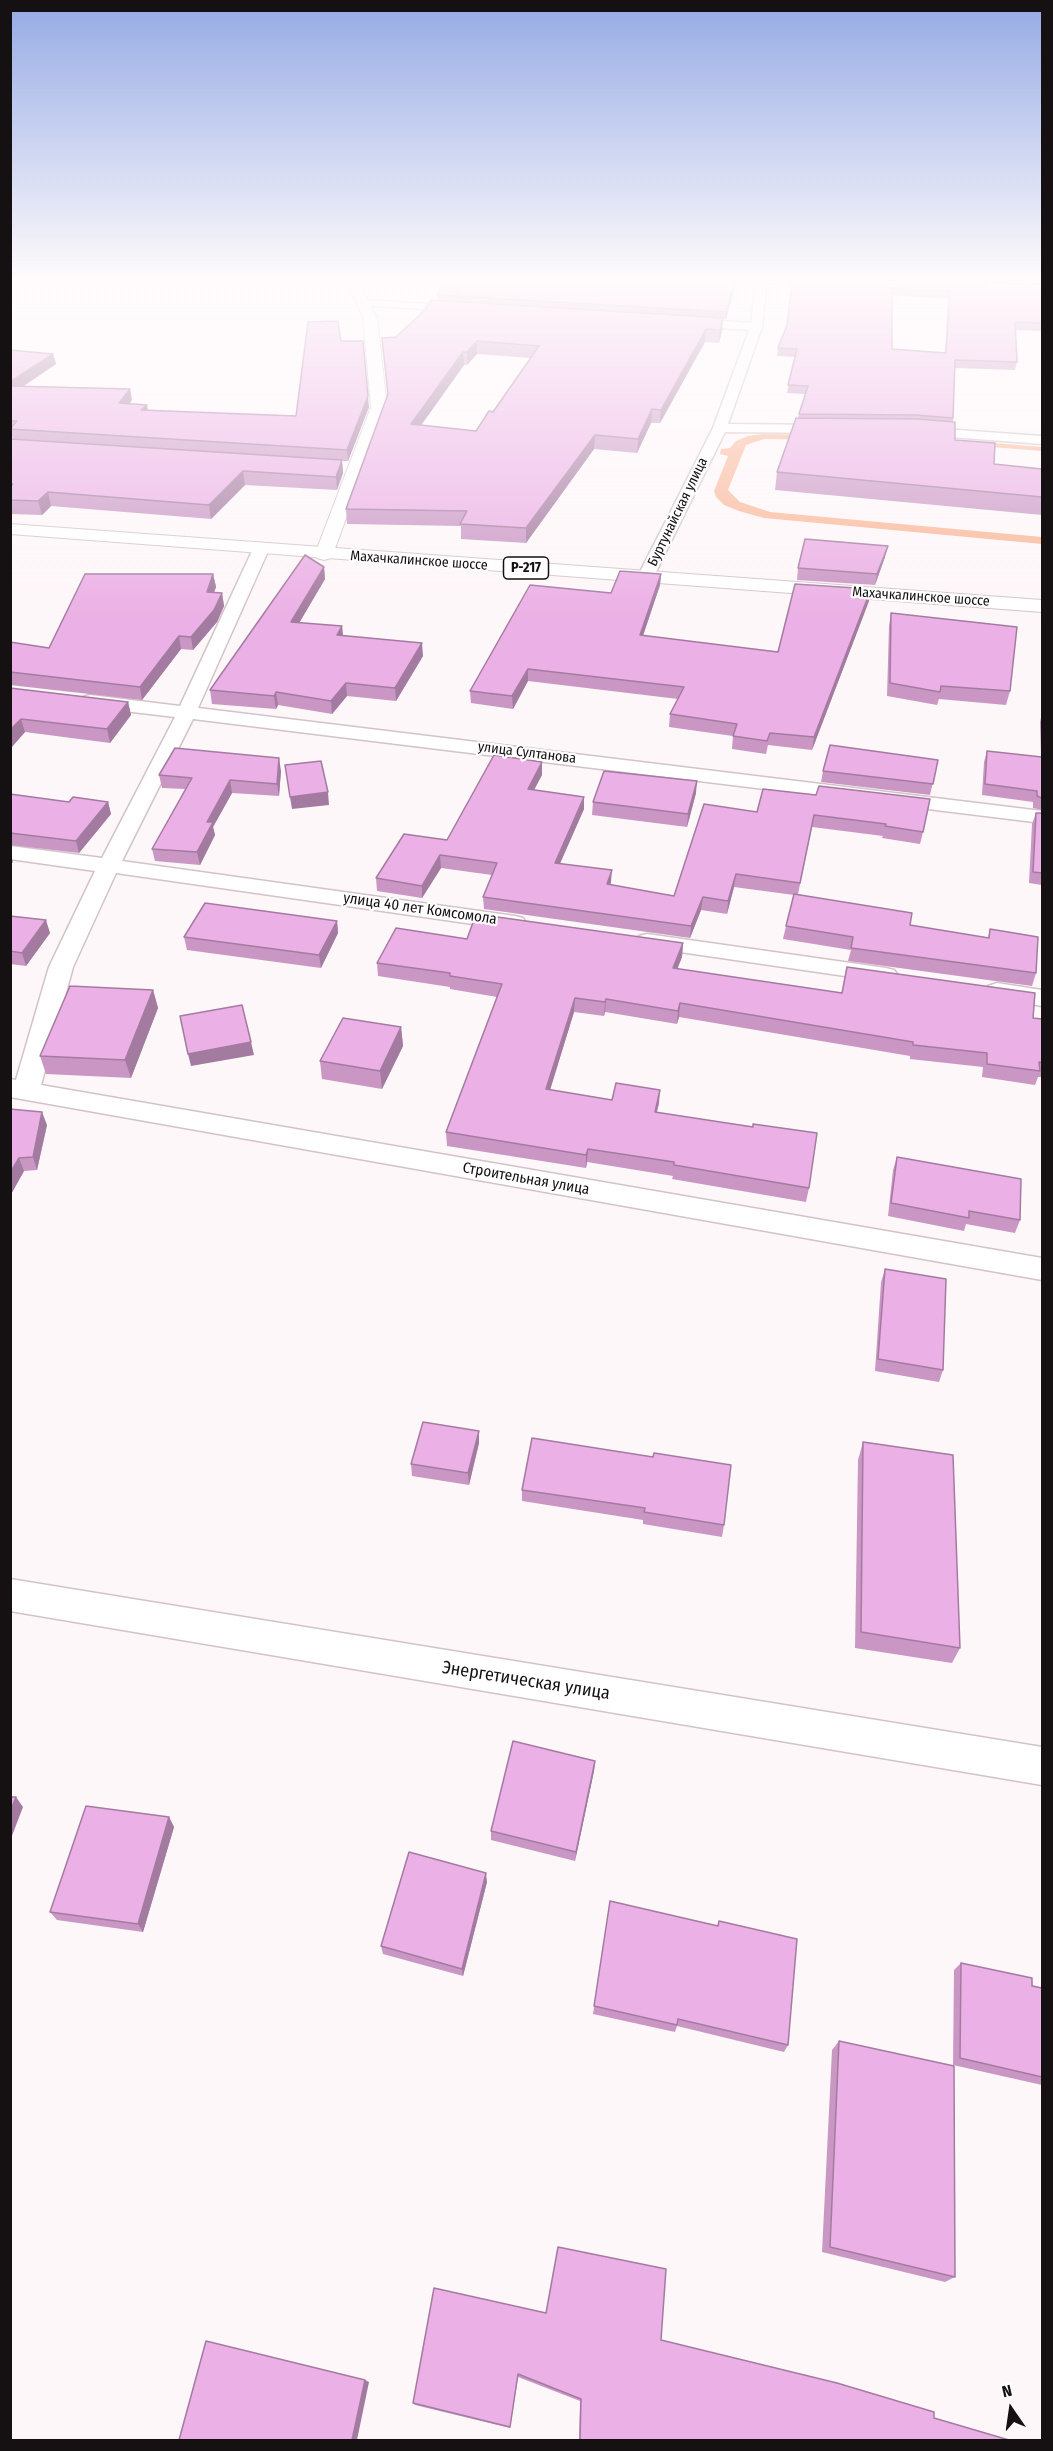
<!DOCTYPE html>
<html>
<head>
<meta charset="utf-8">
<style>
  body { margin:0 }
  #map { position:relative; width:1053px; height:2451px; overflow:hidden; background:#fef7f9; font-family:"Fira Sans Condensed",sans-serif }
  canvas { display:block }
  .frame { position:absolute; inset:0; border:12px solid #151011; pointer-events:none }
  .north { position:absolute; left:981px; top:2379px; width:60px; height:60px; -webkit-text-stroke:4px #fff; paint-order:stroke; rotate:347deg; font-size:16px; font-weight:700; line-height:24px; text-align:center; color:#151011 }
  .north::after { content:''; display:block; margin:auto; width:21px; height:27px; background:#151011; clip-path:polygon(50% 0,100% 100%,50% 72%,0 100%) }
</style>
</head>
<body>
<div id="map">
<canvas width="1053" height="2451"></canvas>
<div class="frame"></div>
<div class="north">N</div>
</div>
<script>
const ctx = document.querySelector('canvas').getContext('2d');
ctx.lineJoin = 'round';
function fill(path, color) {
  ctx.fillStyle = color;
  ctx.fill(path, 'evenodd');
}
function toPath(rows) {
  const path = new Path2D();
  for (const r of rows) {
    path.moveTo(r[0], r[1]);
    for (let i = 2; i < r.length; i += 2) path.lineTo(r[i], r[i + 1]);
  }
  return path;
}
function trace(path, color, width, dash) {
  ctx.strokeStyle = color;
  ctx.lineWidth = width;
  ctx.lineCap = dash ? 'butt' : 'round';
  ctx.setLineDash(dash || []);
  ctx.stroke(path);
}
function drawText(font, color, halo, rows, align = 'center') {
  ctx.font = font + ' "Fira Sans Condensed",sans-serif';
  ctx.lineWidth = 4.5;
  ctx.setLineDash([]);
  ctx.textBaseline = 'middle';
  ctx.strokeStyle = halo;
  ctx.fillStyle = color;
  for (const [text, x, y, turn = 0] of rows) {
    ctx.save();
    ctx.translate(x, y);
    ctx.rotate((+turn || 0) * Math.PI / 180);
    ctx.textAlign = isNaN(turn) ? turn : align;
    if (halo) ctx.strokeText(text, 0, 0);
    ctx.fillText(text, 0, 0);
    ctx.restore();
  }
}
fill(toPath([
  [762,434,908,436,1042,447,1042,451,915,441,764,439,746,445,728,490,740,502,770,512,1042,537,1042,544,764,518,739,511,724,505,716,497,714,491,728,456,720,454,721,449,730,448,736,441,748,436]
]), '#f9b799');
const street = toPath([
  [757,277,767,277,762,327,728,424,831,425,838,429,831,433,725,432,654,576,652,580,640,580,638,576,713,428,749,330,684,326,678,322,684,318,751,323,757,277],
  [365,300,464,306,470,309,464,312,361,305,361,301,365,300],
  [916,427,1042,436,1042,444,911,434,909,431,916,427],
  [261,544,269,549,198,708,1042,811,1042,823,193,719,122,861,515,916,523,918,526,923,523,928,515,930,116,873,73,967,41,1085,1042,1258,1042,1280,10,1097,10,1079,16,1080,49,967,95,871,10,859,10,846,102,858,175,717,90,707,83,705,81,701,83,697,90,695,180,706,253,549,261,544],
  [647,934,886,968,894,970,898,975,894,980,886,982,639,946,635,941,639,936,647,934],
  [997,983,1042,990,1042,1006,988,996,985,991,988,986,997,983],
  [10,1579,1042,1747,1042,1785,10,1611,10,1579]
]);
const secondary = toPath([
  [344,277,356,277,377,317,387,407,333,554,331,558,324,560,317,558,315,554,371,407,363,317,344,277]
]);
const highway = toPath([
  [10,524,1042,600,1042,612,10,534,10,524]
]);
trace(street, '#d3c3c8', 3);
trace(secondary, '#d3c3c8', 2);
trace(highway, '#d3c3c8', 2);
fill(street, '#fff');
fill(secondary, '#fff');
fill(highway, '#fff');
fill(toPath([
  [447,277,738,277,726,319,723,319,722,331,719,343,705,342,660,423,651,423,637,453,594,449,526,543,461,539,461,526,347,524,346,509,388,395,382,338,396,337,437,300,437,295],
  [477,354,530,358,493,412,476,431,421,425,464,365,467,365],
  [793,277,1042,285,1042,331,1015,330,1017,362,1015,370,954,368,953,422,955,440,994,464,1042,469,1042,515,775,490,777,472,798,418,805,394,787,393,795,357,777,356,778,348,787,325],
  [892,295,948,299,945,353,892,349],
  [971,277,1042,277,1042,285,1042,283],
  [341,341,369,407,348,461,342,461,343,473,337,490,245,485,211,519,51,506,42,515,10,514,10,439,13,439,10,432,10,350,53,354,56,364,24,386,132,400,129,404,148,411,296,416],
  [885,557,875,585,797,580,798,568],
  [324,567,325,579,299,623,342,626,343,635,423,656,396,701,347,696,332,714,278,705,276,709,212,704,210,690],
  [213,574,216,587,214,593,222,593,224,606,217,622,193,650,181,649,142,700,10,685,10,642,49,648],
  [661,574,660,585,643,636,778,652,869,601,812,750,768,745,766,754,732,749,733,736,669,727,670,714,678,699,528,681,513,709,471,703,470,691,611,593],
  [891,613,1010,691,1006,705,939,699,937,705,887,696,889,626],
  [10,688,128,702,131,715,110,743,25,732,11,748],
  [1042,713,1042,810,1033,808,1033,802,982,795,984,762,987,751,1041,757,1040,722],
  [938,760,930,795,821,782,823,771],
  [542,762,542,775,534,790,584,797,584,809,560,863,611,882,610,885,674,896,757,812,763,789,923,832,920,844,882,838,883,836,812,827,798,894,910,925,988,938,990,929,1036,973,1032,986,848,961,851,950,783,939,786,926,794,895,734,887,727,914,701,910,690,938,484,909,483,897,492,875,441,868,422,898,377,891,376,878,447,840],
  [281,771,279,796,232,793,213,827,215,835,200,865,155,861,152,849,185,789,162,788,159,775],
  [696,793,687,827,592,815,593,802],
  [10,794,69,802,108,802,111,814,79,853,10,845],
  [1036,813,1042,813,1042,885,1029,883,1032,824],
  [10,916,50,933,26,966,10,964],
  [337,921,338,933,321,968,187,950,184,937],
  [467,939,683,943,682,957,677,969,842,993,1042,1019,1042,1077,1038,1077,1035,1085,982,1077,983,1067,910,1059,910,1056,679,1017,677,1024,605,1012,604,1016,574,1012,550,1090,612,1100,659,1103,657,1112,809,1188,806,1202,672,1179,673,1176,587,1162,586,1168,447,1146,446,1132,497,997,450,989,450,987,378,976,377,963],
  [153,990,158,1008,131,1078,46,1074,40,1056],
  [401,1027,403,1046,382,1089,322,1079,320,1061],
  [10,1109,47,1125,37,1170,24,1171,10,1196],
  [897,1157,1020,1220,1015,1233,966,1224,964,1231,888,1216,893,1170],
  [885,1269,943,1370,939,1382,875,1371,881,1282],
  [479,1431,479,1443,469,1485,412,1476,411,1464],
  [532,1438,724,1525,722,1537,643,1524,643,1520,522,1501,522,1490],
  [863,1442,960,1648,952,1663,855,1648,858,1460],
  [595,1761,594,1771,575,1861,491,1840,491,1831],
  [169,1817,174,1827,143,1932,57,1920,50,1912],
  [487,1882,463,1976,383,1954,381,1946],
  [610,1901,717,1926,719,1921,788,2045,784,2052,677,2026,675,2032,593,2014],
  [961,1963,1042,1988,1042,2085,953,2065,954,1970],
  [839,2041,955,2277,945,2282,822,2252,832,2050],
  [434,2288,661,2340,934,2418,1009,2440,579,2440,580,2401,518,2377,510,2428,415,2405,413,2403]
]), '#ca97c5');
fill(toPath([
  [737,277,738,277,726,319,726,312],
  [723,318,722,331,719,343,720,330],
  [706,329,705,342,660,423,661,410],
  [477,341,477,354,467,365,467,352],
  [463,352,464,365,412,438,411,424],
  [53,354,56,364,10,395,10,382],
  [130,389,132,400,121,415,119,403],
  [368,396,369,407,348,461,347,450],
  [147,405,149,416,141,410],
  [652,409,651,423,637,453,638,439],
  [595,435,594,449,526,543,526,528],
  [342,460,343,473,337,490,336,477],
  [243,471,245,485,211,519,209,505],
  [48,492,51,506,42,515,38,501],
  [888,546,885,557,875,585,877,574],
  [324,567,325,579,292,635,291,622],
  [213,574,216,587,209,605,207,592],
  [661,574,660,585,639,647,640,635],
  [871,589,869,601,812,750,814,737],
  [222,593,224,606,217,622,193,650,191,637],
  [342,626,343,639,337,635],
  [179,636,181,649,142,700,140,687],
  [422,643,423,656,396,701,395,688],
  [528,669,528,681,513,709,512,696],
  [346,683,347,696,332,714,331,701],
  [276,692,278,705,276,709,274,696],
  [128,702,131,715,110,743,107,729],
  [21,719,25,732,11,748,10,730],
  [279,758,281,771,279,796,277,784],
  [542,762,542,775,528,801,528,789],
  [230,780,232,793,213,827,215,835,200,865,197,852,207,822],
  [697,781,696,793,687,827,688,814],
  [328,792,329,805,292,809,290,797],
  [584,797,584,809,555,875,555,863],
  [108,802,111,814,79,853,76,841],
  [10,853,13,862,10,865],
  [440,855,441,868,422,898,422,886],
  [612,870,611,882,606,897,607,884],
  [736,874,734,887,727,914,728,901],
  [703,897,701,910,690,938,691,926],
  [46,920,50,933,26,966,22,953],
  [337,921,338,933,321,968,319,955],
  [683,943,682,957,672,982,673,968],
  [153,990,158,1008,131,1078,125,1060],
  [575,998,574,1012,546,1103,546,1089],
  [606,999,605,1012,604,1016,605,1002],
  [680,1003,679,1017,677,1024,678,1011],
  [401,1027,403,1046,382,1089,380,1071],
  [251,1042,254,1055,191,1066,188,1054],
  [660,1090,659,1103,653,1126,655,1112],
  [42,1112,47,1125,37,1170,33,1157],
  [588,1149,587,1162,586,1168,586,1155],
  [19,1158,24,1171,10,1196,10,1173],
  [479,1431,479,1443,469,1485,468,1473],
  [595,1761,594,1771,575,1861,576,1852],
  [16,1797,23,1807,10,1841,10,1812],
  [169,1817,174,1827,143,1932,138,1924],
  [486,1873,487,1882,463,1976,462,1969],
  [365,2380,369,2382,357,2440,352,2440]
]), '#a47ba0');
const building = toPath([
  [447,277,737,277,726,312,437,295,447,277],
  [793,277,930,277,1042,285,1042,323,1015,322,1017,362,955,360,953,418,916,415,799,414,808,386,788,385,797,349,778,348,787,325,793,277],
  [892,288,950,291,946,353,892,349,892,288],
  [431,300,723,318,720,330,706,329,661,410,652,409,638,439,595,435,526,528,460,524,467,511,346,509,388,394,382,338,396,337,425,310,431,300],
  [477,341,539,346,493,412,489,411,476,431,411,424,463,352,467,352,477,341],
  [338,321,341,341,363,341,368,396,347,450,10,429,17,421,10,421,10,386,130,389,119,403,147,405,141,410,296,416,308,322,338,321],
  [10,350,53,354,10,382,10,350],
  [796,418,917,419,955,422,955,440,995,443,994,464,1042,469,1042,497,777,472,796,418],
  [10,439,342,460,336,477,243,471,209,505,48,492,38,501,10,500,10,487,13,484,10,484,10,439],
  [805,539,888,546,877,574,798,568,805,539],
  [305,555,324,567,291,622,342,626,337,635,422,643,395,688,346,683,331,701,276,692,274,696,210,690,305,555],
  [620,571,661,574,640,635,778,652,795,584,871,589,814,737,770,733,767,741,733,736,737,724,670,714,684,687,528,669,512,696,470,691,530,585,611,593,620,571],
  [85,574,213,574,207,592,222,593,214,610,191,637,179,636,140,687,10,672,10,642,49,648,85,574],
  [891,613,1017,627,1010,691,941,686,940,692,890,683,891,613],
  [10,688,128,702,107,729,21,719,10,730,10,688],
  [830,745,938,760,933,784,823,771,830,745],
  [175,748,279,758,277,784,230,780,207,822,213,822,197,852,152,849,192,778,159,775,175,748],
  [987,751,1042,757,1042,798,1037,796,1037,791,985,784,987,751],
  [494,755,542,762,528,789,584,797,555,863,612,870,607,884,674,896,704,804,757,812,763,789,816,795,819,786,930,799,923,832,885,826,886,824,814,815,800,883,736,874,728,901,703,897,691,926,483,897,497,863,440,855,422,886,376,878,404,834,447,840,494,755],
  [321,761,328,792,290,797,285,765,321,761],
  [604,771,697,781,688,814,593,802,604,771],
  [10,794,69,802,73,797,108,802,76,841,10,833,10,794],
  [1036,813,1042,813,1042,873,1033,872,1036,813],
  [794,894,912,913,910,925,989,938,990,929,1038,937,1036,973,851,948,853,937,786,926,794,894],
  [205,903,337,921,319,955,184,937,205,903],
  [476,914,683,943,673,968,842,993,847,967,1035,993,1033,1018,1042,1019,1042,1063,1039,1062,1040,1071,987,1064,987,1053,913,1045,913,1042,680,1003,678,1011,606,999,605,1002,575,998,546,1089,612,1100,616,1083,660,1090,655,1112,753,1127,753,1124,817,1133,809,1188,674,1165,674,1162,588,1149,586,1155,446,1132,502,984,450,976,450,973,377,963,396,928,467,939,476,914],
  [10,916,46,920,22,953,10,951,10,916],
  [70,986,153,990,125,1060,40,1056,70,986],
  [242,1005,251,1042,188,1054,180,1016,242,1005],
  [343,1018,401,1027,380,1071,320,1061,343,1018],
  [10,1109,42,1112,33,1157,19,1158,10,1173,10,1109],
  [897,1157,1021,1179,1020,1220,969,1211,969,1218,891,1203,897,1157],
  [885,1269,946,1279,943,1370,878,1359,885,1269],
  [423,1422,479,1431,468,1473,411,1464,423,1422],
  [532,1438,653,1457,654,1453,731,1465,724,1525,644,1512,645,1508,522,1490,532,1438],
  [863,1442,953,1455,960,1648,861,1632,863,1442],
  [513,1741,595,1761,576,1852,491,1831,513,1741],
  [10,1797,16,1797,10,1812,10,1797],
  [86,1806,169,1817,138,1924,50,1912,86,1806],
  [409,1852,486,1873,462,1969,381,1946,409,1852],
  [610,1901,718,1926,719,1921,797,1939,788,2045,678,2019,677,2025,594,2006,610,1901],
  [961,1963,1032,1978,1032,1986,1042,1988,1042,2077,960,2058,961,1963],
  [839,2041,954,2066,955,2277,830,2247,839,2041],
  [558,2247,666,2269,661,2340,837,2383,934,2412,934,2418,1009,2440,580,2440,581,2399,518,2374,510,2427,413,2403,434,2288,546,2313,558,2247],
  [206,2341,365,2380,352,2440,179,2440,206,2341]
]);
fill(building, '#ebb0e5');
trace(building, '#a47ba0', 1.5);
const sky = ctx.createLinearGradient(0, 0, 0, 620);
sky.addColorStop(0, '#95aae4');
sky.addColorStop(0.45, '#fffbfc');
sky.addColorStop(1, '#fffbfc00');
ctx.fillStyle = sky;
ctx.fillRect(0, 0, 1053, 620);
drawText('14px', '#151011', '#fff', [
  ["Буртунайская улица",678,512,-64],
  ["Махачкалинское шоссе",419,561,4],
  ["Махачкалинское шоссе",921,597,4],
  ["улица Султанова",527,753,7]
]);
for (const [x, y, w] of [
  [526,568,45]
]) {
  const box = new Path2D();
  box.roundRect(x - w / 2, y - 11, w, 22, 4.5);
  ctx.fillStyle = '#fff';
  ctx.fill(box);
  trace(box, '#151011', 1.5);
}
drawText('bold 14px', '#151011', null, [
  ["Р-217",526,568]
]);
drawText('15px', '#151011', '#fff', [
  ["улица 40 лет Комсомола",420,909,8],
  ["Строительная улица",526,1179,10]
]);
drawText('18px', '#151011', '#fff', [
  ["Энергетическая улица",526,1681,9]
]);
</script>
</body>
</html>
